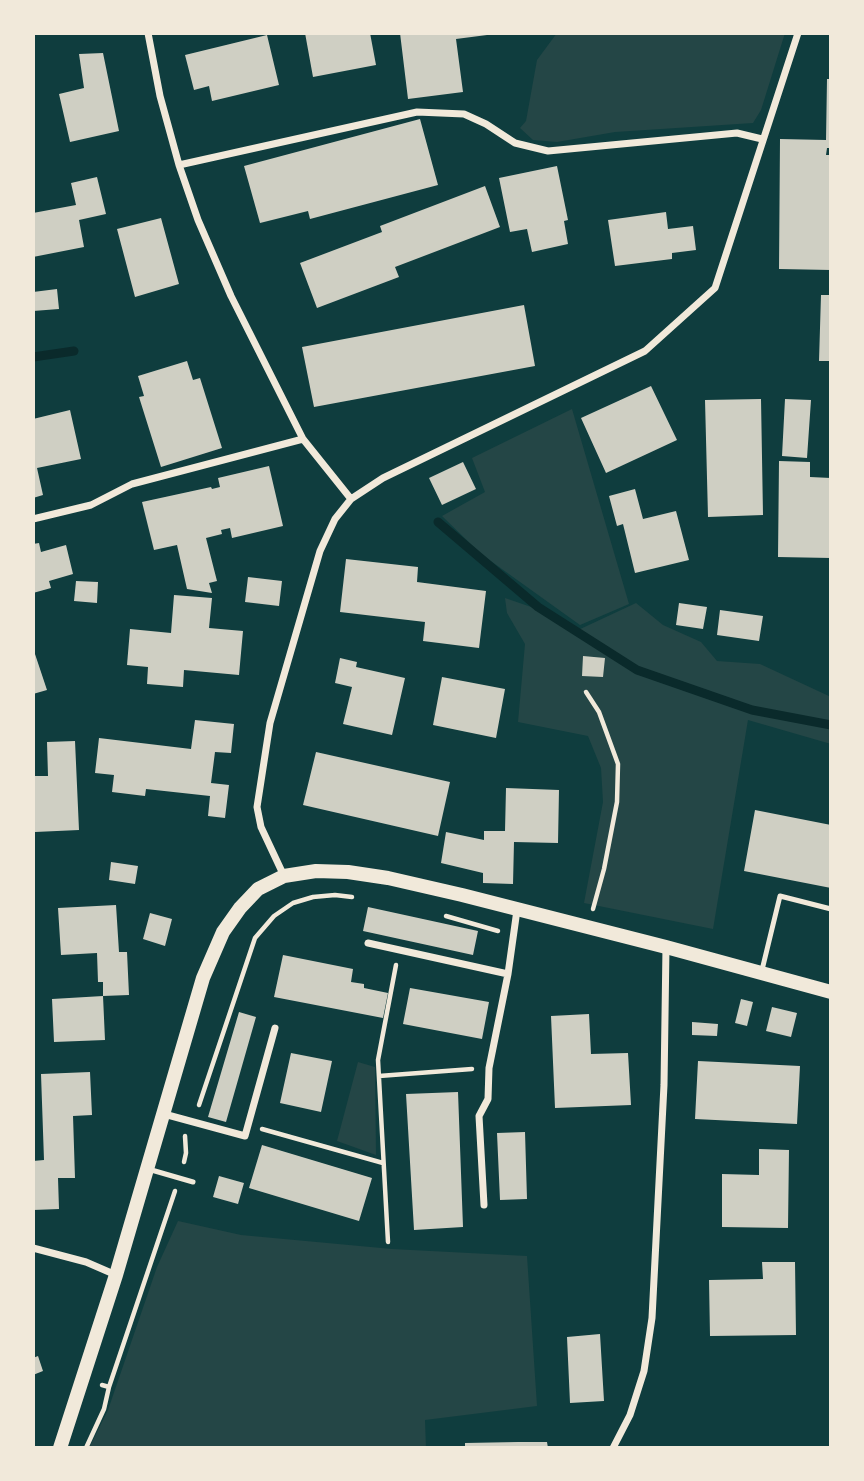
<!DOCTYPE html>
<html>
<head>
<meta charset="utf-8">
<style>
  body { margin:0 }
  #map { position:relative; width:864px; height:1481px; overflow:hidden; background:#0f3d3e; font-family:Signika,sans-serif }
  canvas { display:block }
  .frame { position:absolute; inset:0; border:35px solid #f1e9da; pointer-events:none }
</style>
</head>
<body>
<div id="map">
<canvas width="864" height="1481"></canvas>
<div class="frame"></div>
</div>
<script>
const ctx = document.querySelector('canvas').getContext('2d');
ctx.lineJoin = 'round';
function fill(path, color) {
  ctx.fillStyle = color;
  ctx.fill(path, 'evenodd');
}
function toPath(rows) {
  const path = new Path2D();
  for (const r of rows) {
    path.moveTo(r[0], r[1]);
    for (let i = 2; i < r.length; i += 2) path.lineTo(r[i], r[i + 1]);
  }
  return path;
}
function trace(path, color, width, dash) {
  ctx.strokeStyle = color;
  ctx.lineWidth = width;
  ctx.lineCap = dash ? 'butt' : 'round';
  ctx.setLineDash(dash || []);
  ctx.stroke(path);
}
fill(toPath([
  [557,33,785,33,761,110,753,123,615,132,557,142,533,140,520,128,526,121,537,60],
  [572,409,629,604,580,625,481,554,442,516,485,492,472,458],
  [505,598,537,609,576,631,636,603,663,625,701,642,717,661,760,664,831,697,831,744,748,720,713,929,584,903,603,802,601,768,588,736,518,722,525,644,507,613],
  [358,1062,375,1067,376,1155,337,1141],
  [178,1221,241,1235,392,1249,527,1256,537,1406,425,1420,426,1448,89,1448,108,1410,157,1267]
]), '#244646');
trace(toPath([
  [33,357,74,351],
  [438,522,538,607,637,670,752,710,831,725]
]), '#0a2a2b', 9);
fill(toPath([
  [305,33,370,33,376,65,313,77],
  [400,33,486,33,487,35,456,39,463,92,408,99],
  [267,35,279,85,212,101,209,86,194,90,185,55],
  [103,53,119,131,70,142,59,94,84,88,79,54],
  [827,79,831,79,831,148,827,148,826,155,831,155,831,270,779,269,780,139,826,140],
  [420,119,438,185,310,219,308,211,260,223,244,166],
  [557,166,568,220,564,221,568,244,532,252,527,229,510,232,499,178],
  [97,177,106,214,79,220,84,247,33,257,33,213,76,205,71,183],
  [485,186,500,227,395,267,399,277,317,308,300,263,382,232,380,226],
  [666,212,668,229,693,226,696,250,672,253,672,259,615,266,608,220],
  [161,218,179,284,135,297,117,229],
  [57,289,59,309,33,311,33,292],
  [821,295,831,295,831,361,819,361],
  [524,305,535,366,314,407,302,347],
  [187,361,193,380,200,378,222,448,161,467,139,397,144,396,138,376],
  [651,386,677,440,606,473,581,418],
  [761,399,763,515,708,517,705,400],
  [785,399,811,400,807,458,782,456],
  [70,410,81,459,37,468,43,495,33,498,33,419],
  [779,461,810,462,810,477,831,478,831,558,778,557],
  [463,462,476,489,442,505,429,478],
  [269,466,283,526,232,538,230,528,221,530,222,534,206,538,217,581,209,583,212,593,187,589,177,545,154,550,142,502,211,487,212,489,220,487,218,478],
  [635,489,643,519,676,511,689,560,635,573,623,524,617,526,609,496],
  [39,543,41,552,66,545,73,574,49,581,51,588,33,593,33,544],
  [346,559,418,567,417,582,486,591,479,648,423,641,425,622,340,612],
  [248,577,282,581,279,606,245,602],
  [76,581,98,582,97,603,74,601],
  [174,595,212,598,209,628,243,631,239,675,184,670,183,687,147,684,148,667,127,665,130,629,171,633],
  [679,603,707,607,703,629,676,625],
  [720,610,763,616,759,641,717,635],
  [33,648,47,690,33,694],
  [583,656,605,658,603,677,582,676],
  [340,658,357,662,356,667,405,678,392,735,343,724,352,687,335,683],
  [442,677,505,689,496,738,433,725],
  [195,720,234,724,231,753,215,752,211,783,229,785,225,818,208,816,210,796,146,789,145,796,112,792,114,775,95,773,99,738,191,749],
  [75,741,79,830,35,832,33,776,48,776,47,742],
  [316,752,450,782,438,836,303,805],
  [506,788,559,790,558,843,514,842,513,884,483,883,483,873,441,863,446,832,484,840,484,831,505,831],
  [755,810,831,825,831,888,744,871],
  [111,862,138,866,135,884,109,880],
  [116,905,119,952,127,952,129,995,103,996,105,1040,54,1042,52,999,103,996,103,982,98,982,97,953,61,955,58,908],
  [368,907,478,931,473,955,363,931],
  [150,913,172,919,165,946,143,939],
  [283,955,353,969,351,982,364,984,364,988,388,993,383,1018,274,997],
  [410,988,489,1002,482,1039,403,1024],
  [741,999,753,1002,747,1026,735,1023],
  [772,1007,797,1013,791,1037,766,1031],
  [239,1012,256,1017,226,1122,208,1117],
  [589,1014,591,1054,628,1053,631,1105,555,1108,551,1016],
  [692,1022,718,1024,717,1036,692,1035],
  [291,1053,332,1061,321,1112,280,1103],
  [698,1061,800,1066,797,1124,695,1119],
  [90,1072,92,1115,73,1116,75,1178,58,1178,59,1209,33,1210,33,1161,44,1160,41,1074],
  [458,1092,463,1227,414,1230,406,1094],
  [525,1132,527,1199,500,1200,497,1133],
  [262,1145,372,1178,359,1221,249,1188],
  [759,1149,789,1150,788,1228,722,1227,722,1174,759,1175],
  [219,1176,244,1183,238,1204,213,1197],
  [762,1262,795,1262,796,1335,710,1336,709,1280,763,1279],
  [600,1334,604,1401,570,1403,567,1337],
  [38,1356,43,1371,33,1375,33,1358],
  [518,1442,547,1442,548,1448,465,1448,465,1443]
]), '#cfcfc3');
trace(toPath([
  [586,692,599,712,618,764,617,802,604,869,593,909],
  [446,916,498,931],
  [379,1076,472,1069],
  [199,1105,255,938,274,916,293,903,313,897,335,895,352,897],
  [262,1129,383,1163],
  [184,1162,186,1153,185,1136],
  [388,1242,378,1060,396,965],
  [102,1385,109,1387,175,1191],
  [86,1448,104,1409,109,1387]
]), '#f1e9da', 4.5);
trace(toPath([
  [762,970,780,896,831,909],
  [148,1169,193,1182]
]), '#f1e9da', 5);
trace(toPath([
  [148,33,160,96,179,165,198,220,231,296,303,439,351,499],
  [179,165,417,112,464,114,486,124,515,143,548,151,737,133,762,139],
  [33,519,91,505,132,484,303,439],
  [284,876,261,827,257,807,270,723,320,551,335,519,351,499,383,478,645,351,715,288,798,33],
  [368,943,508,974],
  [164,1114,245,1136,275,1028],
  [484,1205,479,1116,488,1099,489,1068,508,974,517,910],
  [33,1248,86,1262,116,1275],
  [613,1448,630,1415,644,1371,652,1318,664,1085,666,947]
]), '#f1e9da', 7);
trace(toPath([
  [60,1448,116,1275,203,978,223,932,240,908,258,889,284,876,316,871,348,872,388,878,462,895,666,947,831,992]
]), '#f1e9da', 14);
</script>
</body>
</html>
